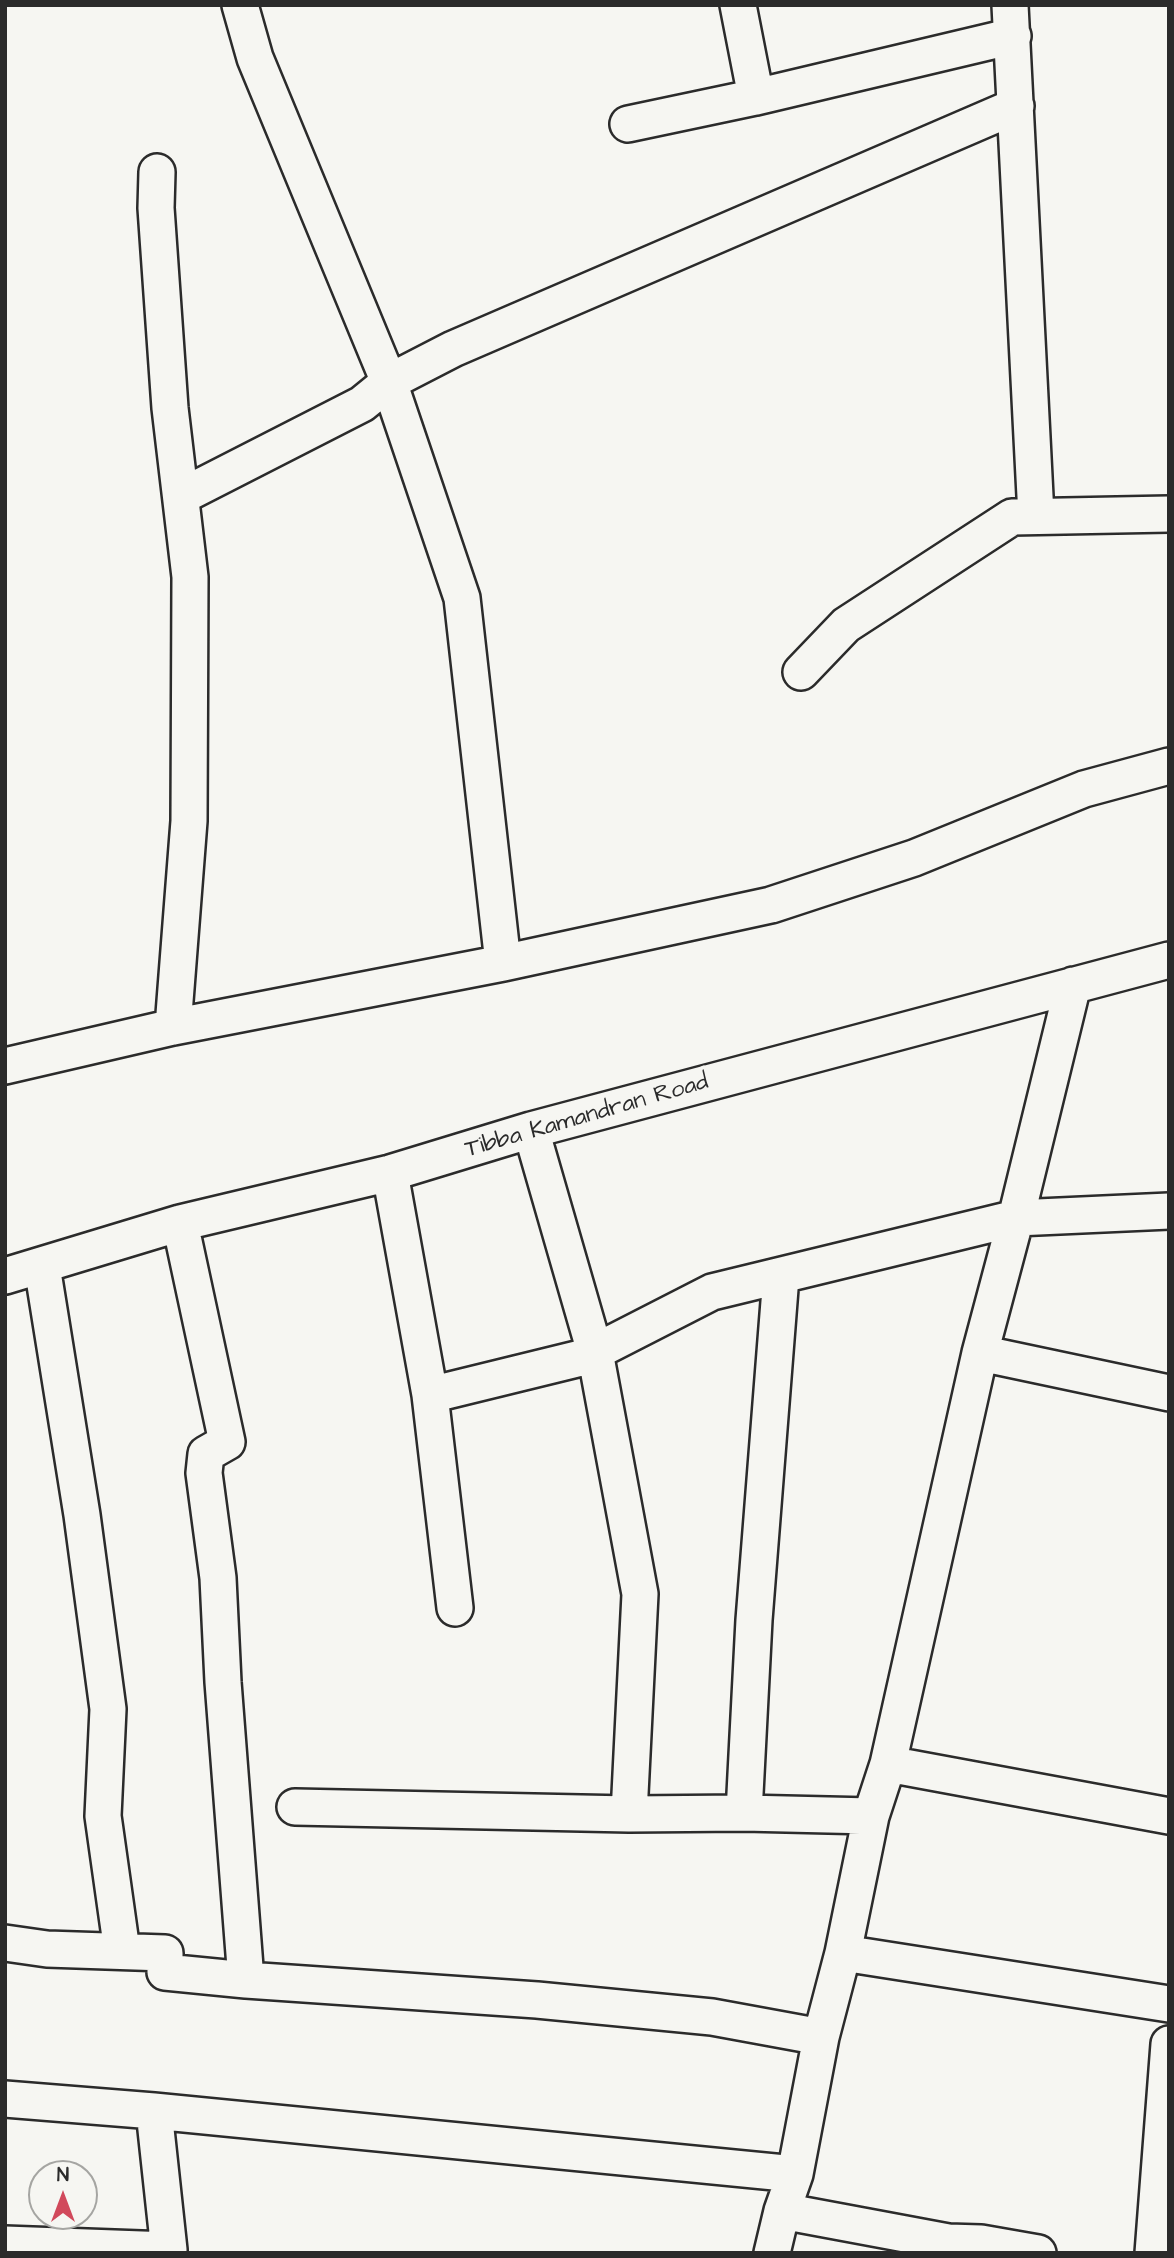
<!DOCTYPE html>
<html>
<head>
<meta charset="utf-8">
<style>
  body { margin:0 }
  #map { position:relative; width:1174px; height:2258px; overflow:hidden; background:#f6f6f2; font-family:"Architects Daughter",sans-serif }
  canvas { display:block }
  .frame { position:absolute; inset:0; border:7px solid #2b2b2b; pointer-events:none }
  .north { position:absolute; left:28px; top:2160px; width:70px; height:70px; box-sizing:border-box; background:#f6f6f2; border:2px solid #a5a5a2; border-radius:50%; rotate:0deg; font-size:19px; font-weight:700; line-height:28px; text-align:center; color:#2b2b2b }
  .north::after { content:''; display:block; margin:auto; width:24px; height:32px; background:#d1495b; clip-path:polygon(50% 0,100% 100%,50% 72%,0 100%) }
</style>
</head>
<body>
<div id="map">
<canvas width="1174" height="2258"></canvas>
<div class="frame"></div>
<div class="north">N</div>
</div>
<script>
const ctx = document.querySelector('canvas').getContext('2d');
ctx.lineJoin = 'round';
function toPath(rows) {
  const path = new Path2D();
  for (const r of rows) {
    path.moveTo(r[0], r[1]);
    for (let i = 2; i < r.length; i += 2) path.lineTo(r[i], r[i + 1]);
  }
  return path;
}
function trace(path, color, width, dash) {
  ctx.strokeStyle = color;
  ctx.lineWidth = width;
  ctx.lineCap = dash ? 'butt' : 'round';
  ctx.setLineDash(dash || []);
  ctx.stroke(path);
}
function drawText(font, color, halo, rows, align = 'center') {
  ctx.font = font + ' "Architects Daughter",sans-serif';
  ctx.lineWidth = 7;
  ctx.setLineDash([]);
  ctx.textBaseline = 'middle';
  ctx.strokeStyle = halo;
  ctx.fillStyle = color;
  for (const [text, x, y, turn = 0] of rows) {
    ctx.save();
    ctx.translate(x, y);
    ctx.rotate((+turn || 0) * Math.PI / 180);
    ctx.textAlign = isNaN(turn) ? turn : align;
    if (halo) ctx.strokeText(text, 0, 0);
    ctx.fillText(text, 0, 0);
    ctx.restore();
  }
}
const street = toPath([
  [240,5,255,58,389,382,462,598,503,963],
  [738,5,756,97],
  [1010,5,1036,516],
  [628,124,756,97,1013,36],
  [157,172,156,208,170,408,190,577,189,821,173,1027],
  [182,496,362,404,389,382,453,349,1016,106],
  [801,672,846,625,1012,517,1169,514],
  [5,1066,173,1027,503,963,771,905,914,858,1084,789,1169,766],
  [531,1130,595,1352,640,1594,629,1814],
  [390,1173,430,1395,455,1608],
  [180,1223,227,1442,206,1454,204,1473,218,1578,223,1682,246,1980],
  [42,1266,82,1515,108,1709,103,1816,122,1951],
  [5,1276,180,1223,390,1173,531,1130,1169,960],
  [980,1353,1169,1393],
  [430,1395,585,1357,712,1292,1016,1218,1169,1211],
  [888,1764,1169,1816],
  [295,1807,629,1814,744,1813,871,1816],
  [744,1813,754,1620,781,1276],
  [5,1943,47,1949,165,1953,165,1972,246,1980,537,2000,712,2017,821,2037],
  [843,1953,1169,2004],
  [5,2099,154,2111,795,2174],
  [782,2211,948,2242,981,2243,1038,2253],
  [5,2244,169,2250,154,2111],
  [772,2253,782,2211,795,2174,821,2037,843,1953,871,1816,888,1764,980,1353,1016,1218,1073,985],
  [1153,2253,1169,2044]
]);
trace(street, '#2b2b2b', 40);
trace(street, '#f6f6f2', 35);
drawText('24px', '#2b2b2b', '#f6f6f2', [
  ["Tibba Kamandran Road",587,1117,-16]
]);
</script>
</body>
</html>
